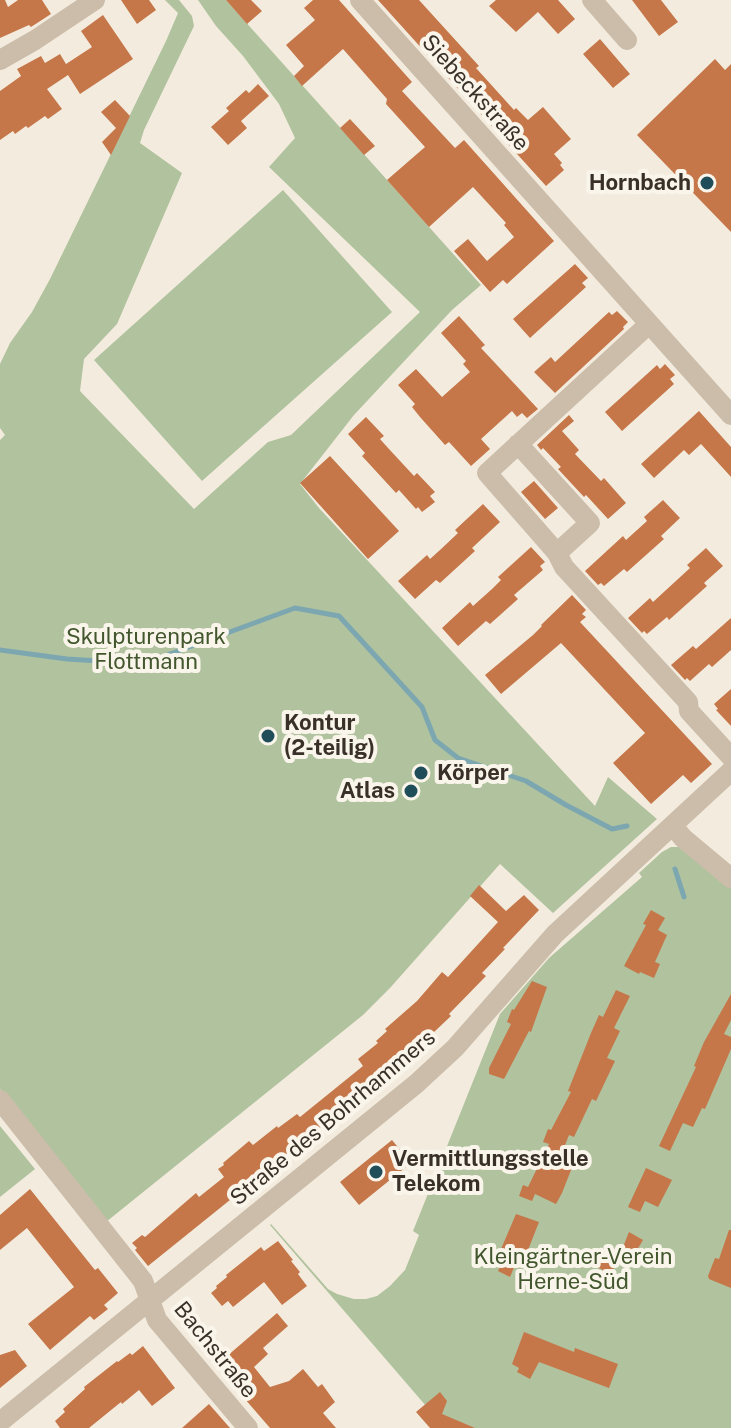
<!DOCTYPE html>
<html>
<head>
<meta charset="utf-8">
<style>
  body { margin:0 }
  canvas { display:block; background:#f3ecde }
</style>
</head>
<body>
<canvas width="731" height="1428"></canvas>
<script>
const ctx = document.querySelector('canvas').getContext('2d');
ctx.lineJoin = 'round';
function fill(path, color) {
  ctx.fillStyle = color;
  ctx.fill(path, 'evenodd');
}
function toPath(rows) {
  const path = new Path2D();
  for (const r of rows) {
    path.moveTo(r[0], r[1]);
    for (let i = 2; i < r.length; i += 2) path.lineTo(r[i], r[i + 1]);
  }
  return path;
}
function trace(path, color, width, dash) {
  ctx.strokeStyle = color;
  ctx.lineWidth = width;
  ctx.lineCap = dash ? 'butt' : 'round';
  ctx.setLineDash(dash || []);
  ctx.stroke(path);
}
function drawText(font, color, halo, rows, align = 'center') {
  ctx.font = font + ' "Public Sans",sans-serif';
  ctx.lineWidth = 8;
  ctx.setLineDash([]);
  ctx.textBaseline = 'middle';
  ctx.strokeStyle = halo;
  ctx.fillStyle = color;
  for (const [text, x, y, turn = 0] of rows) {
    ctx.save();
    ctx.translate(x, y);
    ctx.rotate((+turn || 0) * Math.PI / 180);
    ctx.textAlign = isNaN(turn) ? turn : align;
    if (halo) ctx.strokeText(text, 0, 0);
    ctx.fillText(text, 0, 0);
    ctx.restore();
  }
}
fill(toPath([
  [165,0,179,0,192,16,194,26,144,130,140,143,182,173,117,324,84,359,80,391,194,509,268,442,291,435,420,312,269,167,295,138,279,104,243,56,216,26,198,0,226,0,481,285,452,310,354,415,300,484,319,508,595,806,608,777,657,819,553,913,500,864,390,988,363,1015,106,1222,0,1089,0,440,5,435,0,428,0,364,10,343,32,312,50,279,166,41,178,13],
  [283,190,392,312,202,481,94,360],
  [671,847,679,847,731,885,731,1428,445,1428,270,1225,271,1224,328,1289,337,1294,354,1299,366,1299,377,1296,390,1286,405,1270,419,1235,413,1231,500,1014,549,958,642,877,639,873,662,852],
  [0,1126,35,1169,0,1197]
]), '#b1c29e');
trace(toPath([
  [0,650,67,659,115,662,159,658,295,608,339,616,422,707,435,740,458,758,526,781,566,805,612,829,627,826],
  [675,869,684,897]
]), '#7da7b0', 5);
fill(toPath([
  [0,0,5,0,8,7,18,0,42,0,51,14,31,27,29,25,0,38],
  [121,0,149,0,156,10,137,24],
  [226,0,251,0,262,11,247,24],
  [313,0,339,0,412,82,402,91,455,148,464,140,554,241,507,284,503,280,490,292,454,251,468,239,487,261,514,237,504,225,506,223,473,187,429,227,387,180,425,147,386,104,387,99,343,49,302,86,294,76,304,66,286,45,315,20,304,8],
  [378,0,419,0,479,66,476,68,514,110,516,108,528,120,543,107,571,139,554,154,562,163,560,165,564,170,546,186],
  [496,0,558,0,575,19,558,34,538,12,516,32,489,6],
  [632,0,661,0,678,22,659,36],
  [103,15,133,59,80,94,68,75,47,89,62,109,48,119,45,116,28,128,26,126,15,134,13,131,0,140,0,91,21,76,17,69,41,56,45,63,60,54,66,64,92,47,81,31],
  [600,39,630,74,613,88,583,54],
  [715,59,725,70,731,64,731,232,637,135],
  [258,84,269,96,241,121,247,128,228,145,211,127,229,111,226,108,246,90,249,93],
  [115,100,130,116,111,155,102,142,116,128,101,112],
  [350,119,375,146,364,155,340,128],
  [575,264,588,278,582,283,586,287,530,338,513,319],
  [617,311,628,322,623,327,624,329,555,393,534,372,551,357,555,362,609,312,612,315],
  [459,316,485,345,481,348,538,409,527,418,522,413,517,417,512,411,481,439,490,449,471,466,449,442,445,445,420,417,412,407,415,404,398,385,416,369,442,397,470,372,463,364,466,361,441,333],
  [665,364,675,375,670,379,674,384,622,431,605,412,657,365,660,369],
  [699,411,731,447,731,477,701,444,689,455,684,450,654,478,641,464],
  [569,415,574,421,562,431,579,450,575,454,601,481,604,478,626,503,608,519,586,495,584,497,558,469,561,467,543,448,541,450,537,445],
  [366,417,384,436,380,439,389,449,414,476,417,473,435,492,430,496,435,502,422,512,418,507,416,509,399,490,396,493,362,456,365,453,348,434],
  [330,456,399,531,368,559,300,483],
  [534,481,558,508,545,519,521,492],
  [663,500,680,518,661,536,664,539,627,572,624,569,604,586,601,583,598,585,585,571,623,536,626,540,647,521,644,517],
  [483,504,500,522,472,548,475,551,440,583,436,580,415,599,398,581,427,555,430,559,440,550,458,533,455,530],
  [531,547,545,562,540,566,543,570,514,595,518,599,499,616,490,624,486,621,458,646,442,628,470,602,473,606,492,589,501,580,498,577],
  [706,548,723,566,704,583,707,586,669,620,667,617,647,634,644,631,642,633,628,618,650,598,653,602,690,568,687,565],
  [572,595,586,610,582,614,586,617,580,622,712,764,691,783,683,775,651,804,613,763,645,733,561,643,501,694,485,675,533,635,542,626,541,625],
  [731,618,731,650,712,667,709,664,690,681,687,678,685,680,671,665,693,646,696,649],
  [731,689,731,726,716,710,718,709,714,704],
  [479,885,506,911,524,895,539,910,503,948,505,949,482,973,486,976,449,1014,451,1016,414,1051,412,1048,395,1064,399,1068,341,1114,340,1112,302,1142,148,1266,135,1250,137,1248,132,1243,142,1235,145,1237,196,1193,199,1197,224,1177,218,1169,224,1165,223,1163,249,1141,253,1145,277,1126,278,1128,297,1114,300,1117,363,1066,358,1059,378,1043,376,1041,387,1031,385,1029,417,1001,442,972,448,977,498,922,470,896],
  [651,910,665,918,658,930,667,935,655,962,660,964,654,978,640,972,639,974,624,966,646,925,643,924],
  [532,981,547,987,531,1032,529,1031,504,1079,489,1074,489,1068,511,1024,507,1022,512,1009,514,1010],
  [616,990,630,996,614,1028,620,1031,607,1058,615,1061,596,1101,592,1099,574,1137,569,1135,559,1160,573,1165,562,1193,556,1204,535,1194,532,1201,519,1196,523,1185,528,1187,549,1144,543,1142,548,1129,551,1130,571,1092,568,1091,591,1033,599,1015,603,1017],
  [731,994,731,1020,724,1034,731,1037,731,1049,705,1109,702,1108,693,1127,683,1123,670,1151,659,1146,696,1067,694,1066,704,1042],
  [392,1140,411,1163,359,1205,340,1182],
  [646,1168,672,1180,658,1207,645,1201,640,1212,628,1207],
  [30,1189,95,1270,98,1268,118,1293,104,1305,108,1309,94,1320,90,1316,50,1350,28,1324,74,1287,27,1228,0,1250,0,1215],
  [516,1214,539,1222,521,1268,515,1265,510,1277,498,1271,507,1251,501,1249],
  [729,1230,731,1230,731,1288,709,1279,708,1276,715,1258,719,1259],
  [629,1232,643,1240,631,1260,620,1254,611,1274,597,1267,607,1247,621,1252],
  [278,1241,293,1260,291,1261,300,1272,298,1274,307,1286,282,1305,264,1282,233,1307,228,1301,222,1306,211,1293,217,1288,216,1286,227,1277,226,1275,261,1247,264,1251],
  [277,1313,288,1326,263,1348,268,1354,254,1367,270,1387,289,1381,303,1369,318,1387,322,1384,335,1402,323,1413,336,1428,270,1428,232,1384,242,1376,226,1357],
  [524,1332,574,1352,575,1348,618,1364,609,1388,539,1362,530,1379,517,1372,519,1368,512,1364],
  [143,1346,175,1388,152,1406,139,1390,122,1404,121,1402,89,1428,60,1428,55,1421,65,1412,63,1409,85,1389,84,1387,117,1361,118,1362,130,1353,132,1355],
  [15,1350,27,1366,0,1388,0,1355],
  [440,1392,447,1401,442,1414,475,1428,430,1428,416,1412],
  [209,1404,230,1428,182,1428]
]), '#c5774a');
trace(toPath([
  [360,0,731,415],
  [592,0,627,40],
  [0,60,35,40,95,0],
  [649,324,487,473,557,553,564,567,688,702,689,711,731,757],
  [518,444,590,523,557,553],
  [673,826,683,838,731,878],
  [0,1100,143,1281,157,1320,248,1428],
  [0,1422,416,1084,455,1048,555,934,731,771]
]), '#cbbdaa', 20);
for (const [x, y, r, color] of [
  [707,183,8,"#1f4e5a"],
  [268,736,8,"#1f4e5a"],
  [421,773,8,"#1f4e5a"],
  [411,791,8,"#1f4e5a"],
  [376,1172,8,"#1f4e5a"]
]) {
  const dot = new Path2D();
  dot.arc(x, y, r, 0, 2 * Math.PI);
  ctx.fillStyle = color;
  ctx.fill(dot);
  trace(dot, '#faf5eb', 3);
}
drawText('22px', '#383029', '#faf5eb', [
  ["Siebeckstraße",475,93,48],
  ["Straße des Bohrhammers",333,1118,-40],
  ["Bachstraße",215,1350,51]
]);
drawText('bold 22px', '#383029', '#faf5eb', [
  ["Hornbach",691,183,"right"],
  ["Kontur",284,723],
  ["(2-teilig)",284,748],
  ["Körper",437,773],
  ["Atlas",395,791,"right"],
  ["Vermittlungsstelle",392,1159],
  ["Telekom",392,1184]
], 'left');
drawText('22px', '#42572d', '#faf5eb', [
  ["Skulpturenpark",146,637],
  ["Flottmann",146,662],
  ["Kleingärtner-Verein",573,1257],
  ["Herne-Süd",573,1282]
]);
</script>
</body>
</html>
